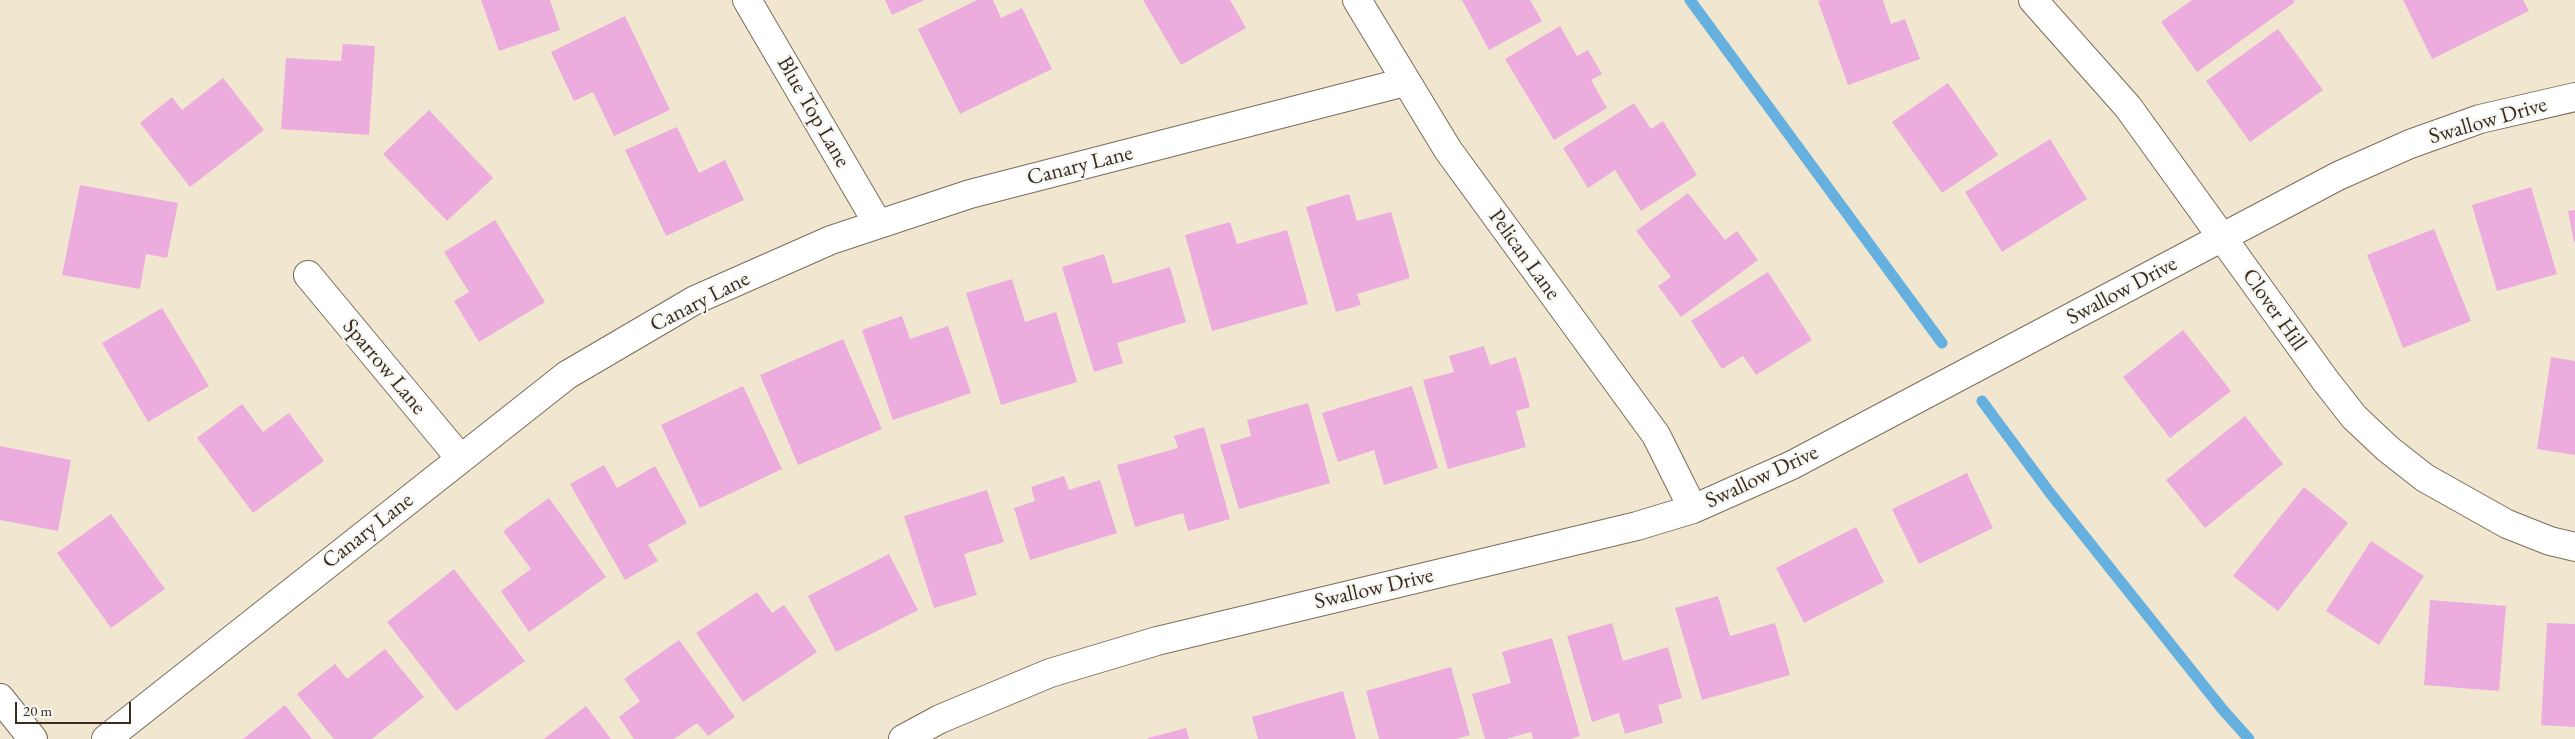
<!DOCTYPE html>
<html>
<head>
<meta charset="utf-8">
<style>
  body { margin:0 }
  #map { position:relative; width:2575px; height:739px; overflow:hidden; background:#f1e7d1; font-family:"EB Garamond",serif }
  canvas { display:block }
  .scale { position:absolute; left:15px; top:702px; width:116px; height:22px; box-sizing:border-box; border:2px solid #3b2a1e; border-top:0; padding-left:6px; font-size:15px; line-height:18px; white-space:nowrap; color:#3b2a1e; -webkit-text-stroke:4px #f6f6f2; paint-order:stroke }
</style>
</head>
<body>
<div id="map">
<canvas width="2575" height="739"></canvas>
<div class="scale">20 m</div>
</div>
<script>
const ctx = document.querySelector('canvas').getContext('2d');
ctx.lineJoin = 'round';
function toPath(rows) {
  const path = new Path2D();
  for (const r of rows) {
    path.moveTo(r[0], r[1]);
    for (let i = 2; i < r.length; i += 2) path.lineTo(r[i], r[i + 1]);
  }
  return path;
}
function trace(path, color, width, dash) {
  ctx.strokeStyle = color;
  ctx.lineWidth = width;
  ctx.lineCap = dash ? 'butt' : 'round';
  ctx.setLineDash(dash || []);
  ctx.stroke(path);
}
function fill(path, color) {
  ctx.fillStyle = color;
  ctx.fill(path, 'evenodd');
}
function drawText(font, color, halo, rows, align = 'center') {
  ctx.font = font + ' "EB Garamond",serif';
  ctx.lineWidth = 4.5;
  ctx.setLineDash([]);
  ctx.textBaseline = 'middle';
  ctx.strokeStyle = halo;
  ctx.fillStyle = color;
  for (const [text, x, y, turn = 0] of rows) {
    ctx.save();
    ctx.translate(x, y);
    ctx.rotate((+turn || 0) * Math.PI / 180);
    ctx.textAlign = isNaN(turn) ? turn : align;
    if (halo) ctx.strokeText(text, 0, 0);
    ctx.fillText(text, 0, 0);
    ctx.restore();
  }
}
trace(toPath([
  [1690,0,1942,343],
  [1982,401,2050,493,2223,710,2249,739]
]), '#65b0de', 11);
fill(toPath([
  [481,0,550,0,560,30,499,51],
  [885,0,924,0,892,15],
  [977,0,993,0,1001,18,1022,8,1052,69,960,114,918,29],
  [1143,0,1230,0,1246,28,1181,65],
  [1462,0,1530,0,1542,21,1489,50],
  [1822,0,1883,0,1891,24,1905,19,1920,59,1848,85,1818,1],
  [2192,0,2293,0,2295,2,2197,72,2161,22],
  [2403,0,2523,0,2529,11,2432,59],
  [625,16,670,110,614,136,593,92,574,101,551,52],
  [1560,26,1577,56,1588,50,1602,74,1591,80,1607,108,1554,140,1505,59],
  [2278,29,2323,90,2250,142,2206,81],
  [343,44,375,46,369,135,281,129,286,58,341,61],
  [223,78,264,130,190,187,140,123,172,97,182,110],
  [1948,83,1998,155,1942,193,1892,122],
  [1634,103,1651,129,1663,121,1697,175,1641,211,1615,170,1588,188,1563,148],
  [429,110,493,178,447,221,383,154],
  [677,127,699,173,725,160,744,200,666,236,625,150],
  [2050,139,2087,199,2002,252,1965,192],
  [80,185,178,203,167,258,146,254,140,289,62,275],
  [2531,187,2557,274,2497,291,2472,205],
  [1688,193,1725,240,1737,231,1758,260,1681,317,1658,286,1671,277,1636,231],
  [1349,194,1357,221,1391,212,1410,278,1357,294,1361,305,1336,312,1306,207],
  [2575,210,2575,242,2574,242,2568,211],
  [495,220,545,302,479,342,454,301,469,292,444,252],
  [1230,222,1237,244,1287,230,1308,304,1212,331,1185,235],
  [2434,229,2471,321,2403,348,2367,255],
  [1104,254,1113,284,1170,267,1186,322,1117,343,1123,363,1094,372,1062,267],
  [1768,272,1812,340,1756,375,1743,356,1722,369,1691,321],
  [1012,279,1025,322,1056,312,1077,382,1001,405,966,293],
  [162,308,209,386,148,422,102,343],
  [902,316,910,339,948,326,971,393,893,420,862,330],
  [2183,330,2231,391,2170,438,2123,377],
  [843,339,882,429,798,465,760,375],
  [1484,346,1490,365,1516,357,1530,407,1516,411,1526,447,1448,469,1423,380,1454,372,1449,356],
  [2551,357,2575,361,2575,455,2537,449],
  [743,386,782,469,700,508,661,425],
  [1412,386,1438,468,1384,485,1374,450,1338,462,1322,413],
  [1308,403,1330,483,1239,509,1220,445,1251,436,1247,420],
  [242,404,263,432,289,413,324,461,253,513,197,438],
  [2245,416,2283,464,2205,528,2166,480],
  [1204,427,1230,519,1188,531,1183,513,1135,527,1117,465,1178,448,1174,436],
  [0,446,71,460,58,531,0,520],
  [604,465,617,488,655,466,687,523,648,545,658,561,625,580,570,484],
  [1967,473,1993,528,1919,564,1892,509],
  [1064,476,1069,490,1100,480,1117,533,1030,560,1014,508,1035,501,1031,487],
  [2304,487,2348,523,2278,611,2233,576],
  [987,490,1004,542,964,554,977,595,934,608,904,516],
  [549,498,606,577,529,632,501,591,531,569,503,531],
  [111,514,165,589,111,628,57,553],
  [1856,527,1884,582,1804,623,1776,568],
  [2371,541,2424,576,2379,645,2326,611],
  [889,554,918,610,836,652,808,596],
  [454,569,525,661,456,711,387,622],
  [757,592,772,613,784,605,817,652,743,702,696,633],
  [1718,596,1730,636,1775,623,1790,675,1702,700,1675,608],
  [2430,600,2506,606,2499,691,2424,685],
  [1612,623,1623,661,1668,647,1682,698,1658,705,1663,723,1625,734,1619,713,1592,722,1567,636],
  [2547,623,2575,624,2575,727,2541,725],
  [1552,638,1580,736,1571,739,1533,739,1531,732,1506,739,1485,739,1472,694,1511,683,1502,652],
  [679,640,735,717,708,736,697,723,674,739,634,739,619,717,640,701,624,679],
  [385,649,424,697,372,739,334,739,297,694,335,664,347,679],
  [1451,667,1470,735,1457,739,1379,739,1366,691],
  [1343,691,1356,739,1258,739,1252,717],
  [285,705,312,739,243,739],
  [586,706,611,739,544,739],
  [1186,728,1189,739,1148,739,1148,738]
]), '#ecacdd');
const minor = toPath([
  [747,0,878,224],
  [1357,0,1448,150,1656,435,1693,509],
  [2033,0,2128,107,2325,380,2354,417,2388,449,2425,478,2507,524,2550,541,2575,547],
  [308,275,460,458],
  [0,698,33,739],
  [106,739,567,375,695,300,831,240,970,194,1405,82],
  [903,739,940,719,1050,673,1157,641,1637,526,1693,509,1792,465,2338,176,2410,144,2480,119,2575,97]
]);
trace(minor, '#7b6c5d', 30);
trace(minor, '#fff', 28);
drawText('22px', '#3b2a1e', '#f6f6f2', [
  ["Blue Top Lane",813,112,60],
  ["Swallow Drive",2488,121,-16],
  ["Canary Lane",1080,166,-14],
  ["Pelican Lane",1524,255,54],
  ["Swallow Drive",2122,291,-28],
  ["Canary Lane",700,302,-27],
  ["Clover Hill",2274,310,55],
  ["Sparrow Lane",384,367,50],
  ["Swallow Drive",1762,477,-25],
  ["Canary Lane",368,531,-38],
  ["Swallow Drive",1374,589,-13]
]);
</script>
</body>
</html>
